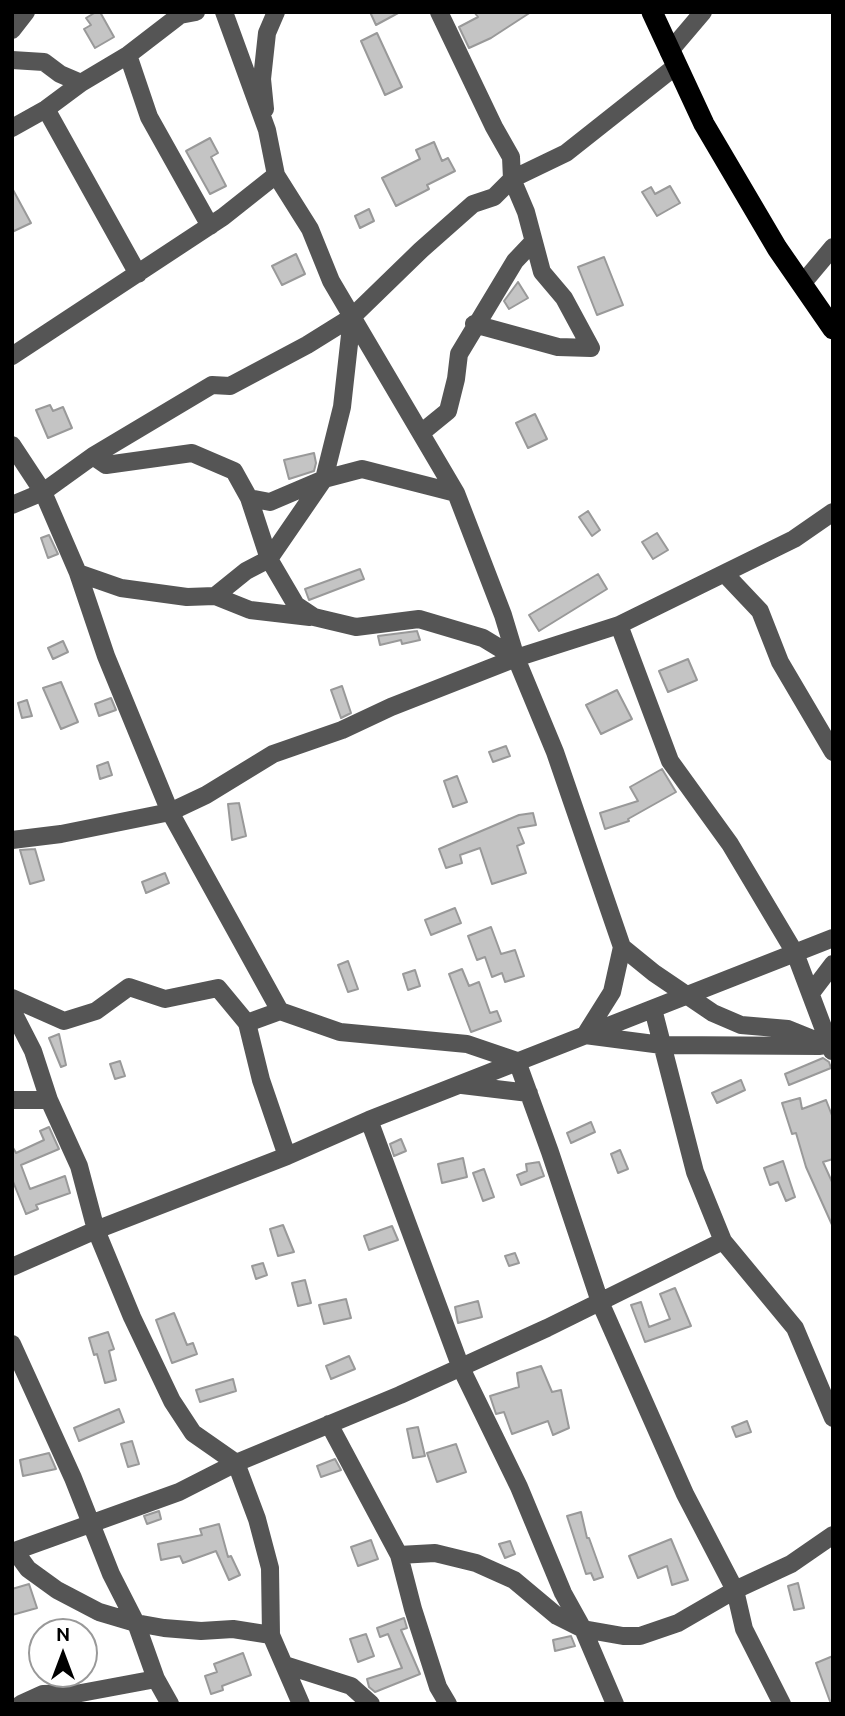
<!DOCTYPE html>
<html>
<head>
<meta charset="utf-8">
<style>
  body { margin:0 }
  #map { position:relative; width:845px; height:1716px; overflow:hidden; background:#fff; font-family:Ubuntu,sans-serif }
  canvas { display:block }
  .frame { position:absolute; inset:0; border:14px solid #000; pointer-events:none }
  .north { position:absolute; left:28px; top:1618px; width:70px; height:70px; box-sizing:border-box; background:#fff; border:2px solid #999; border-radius:50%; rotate:0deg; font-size:19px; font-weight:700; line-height:28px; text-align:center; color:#000 }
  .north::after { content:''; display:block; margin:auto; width:24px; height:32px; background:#000; clip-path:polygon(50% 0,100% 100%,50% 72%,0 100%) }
</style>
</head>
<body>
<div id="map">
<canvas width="845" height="1716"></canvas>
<div class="frame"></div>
<div class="north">N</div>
</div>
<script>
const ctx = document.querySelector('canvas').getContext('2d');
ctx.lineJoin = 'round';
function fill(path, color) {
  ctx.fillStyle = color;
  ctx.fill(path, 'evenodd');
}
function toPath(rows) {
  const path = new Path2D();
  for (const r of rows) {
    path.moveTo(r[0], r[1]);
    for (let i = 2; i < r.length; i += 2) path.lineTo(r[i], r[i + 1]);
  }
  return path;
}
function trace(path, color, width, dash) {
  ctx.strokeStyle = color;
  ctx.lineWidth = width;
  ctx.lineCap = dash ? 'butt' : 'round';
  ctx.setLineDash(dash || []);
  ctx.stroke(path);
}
const building = toPath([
  [96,12,100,12,114,37,95,48,84,29,91,25,86,18,96,12],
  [370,12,400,12,376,25,370,12],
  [474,12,531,12,491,38,469,48,459,27,478,17,474,12],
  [377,33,402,87,385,95,361,41,377,33],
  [210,138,218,153,211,157,226,186,210,194,186,151,210,138],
  [434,142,442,161,448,158,455,171,427,185,429,189,396,206,382,178,420,159,416,150,434,142],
  [670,186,680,203,657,216,642,192,651,187,655,194,670,186],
  [12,188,31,223,12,232,12,188],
  [369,209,374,221,360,228,355,216,369,209],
  [296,254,305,274,282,285,272,266,296,254],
  [604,257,623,305,597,315,578,267,604,257],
  [518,282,528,298,509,309,504,301,518,282],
  [50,405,53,411,63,407,72,428,48,438,36,410,50,405],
  [535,414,547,439,528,448,516,423,535,414],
  [314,453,316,463,314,471,289,479,284,460,314,453],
  [588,511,600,530,592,536,579,517,588,511],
  [657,533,668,550,653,559,642,542,657,533],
  [49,535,58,554,48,558,41,538,49,535],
  [360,569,364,579,309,600,305,589,360,569],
  [598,574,607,589,539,631,529,615,598,574],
  [417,631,420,640,402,644,401,640,380,645,378,636,417,631],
  [63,641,68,652,53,659,48,648,63,641],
  [688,659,697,680,668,692,659,671,688,659],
  [61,682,78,722,61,729,43,688,61,682],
  [342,686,351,713,341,718,331,690,342,686],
  [617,690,632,719,601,734,586,705,617,690],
  [111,698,116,710,99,716,95,704,111,698],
  [27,700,32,716,22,718,18,703,27,700],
  [506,746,510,756,493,762,489,752,506,746],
  [108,762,112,775,100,779,97,766,108,762],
  [662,769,676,792,628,819,629,821,605,829,600,813,638,801,630,787,662,769],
  [457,776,467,802,453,807,444,781,457,776],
  [239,803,246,836,232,840,228,804,239,803],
  [533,813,536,825,518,828,524,843,517,846,526,873,492,884,480,848,460,855,462,863,446,868,439,849,519,815,533,813],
  [35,849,44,880,30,884,20,850,35,849],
  [165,873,169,883,146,893,142,882,165,873],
  [455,908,461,923,431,935,425,920,455,908],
  [491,927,501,954,515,950,524,976,505,982,502,973,492,977,485,957,477,960,468,936,491,927],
  [348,961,358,989,348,992,338,965,348,961],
  [462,969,469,986,479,982,490,1013,497,1011,501,1021,471,1032,449,974,462,969],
  [415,970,420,986,408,990,403,974,415,970],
  [59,1034,66,1065,61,1067,49,1038,59,1034],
  [823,1058,829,1062,831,1068,789,1085,785,1074,823,1058],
  [120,1061,125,1076,115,1079,110,1064,120,1061],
  [741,1080,745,1090,717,1103,712,1093,741,1080],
  [800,1098,802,1109,826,1100,833,1118,833,1159,823,1162,833,1184,833,1227,806,1167,796,1133,792,1134,782,1103,800,1098],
  [591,1122,595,1132,571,1143,567,1133,591,1122],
  [49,1127,59,1149,21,1165,30,1189,65,1176,70,1193,36,1205,38,1209,26,1214,12,1179,12,1146,16,1153,44,1140,40,1131,49,1127],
  [401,1139,406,1151,394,1156,390,1144,401,1139],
  [620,1150,628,1169,618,1173,611,1154,620,1150],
  [463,1158,467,1177,442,1183,438,1164,463,1158],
  [783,1161,795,1197,786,1201,778,1182,770,1185,764,1168,783,1161],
  [539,1162,544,1176,521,1185,517,1175,527,1171,526,1164,539,1162],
  [484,1169,494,1197,483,1201,473,1173,484,1169],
  [283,1225,294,1252,278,1256,270,1229,283,1225],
  [392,1226,398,1240,369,1250,364,1236,392,1226],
  [515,1253,519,1263,509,1266,505,1256,515,1253],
  [263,1263,267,1275,256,1279,252,1266,263,1263],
  [305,1280,311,1303,298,1306,292,1283,305,1280],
  [675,1288,691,1326,645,1342,631,1305,641,1302,649,1327,670,1319,660,1294,675,1288],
  [346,1299,351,1318,324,1324,319,1305,346,1299],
  [478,1301,482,1317,458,1323,455,1307,478,1301],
  [174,1313,187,1345,193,1343,197,1354,172,1363,156,1320,174,1313],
  [108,1332,114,1349,109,1351,116,1380,105,1383,97,1354,94,1355,89,1338,108,1332],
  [349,1356,355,1369,331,1379,326,1366,349,1356],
  [541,1366,552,1392,561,1390,569,1428,553,1435,548,1421,512,1434,504,1412,496,1414,490,1396,519,1387,517,1373,541,1366],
  [233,1379,236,1391,200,1402,196,1390,233,1379],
  [119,1409,124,1422,79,1441,74,1428,119,1409],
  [747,1421,751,1432,736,1437,732,1427,747,1421],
  [418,1427,425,1456,413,1458,407,1429,418,1427],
  [132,1441,139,1464,128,1467,121,1444,132,1441],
  [456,1444,466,1472,437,1482,427,1453,456,1444],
  [49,1453,56,1469,23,1476,20,1460,49,1453],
  [335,1459,341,1470,321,1477,317,1466,335,1459],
  [159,1511,161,1519,147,1524,144,1516,159,1511],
  [581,1512,587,1538,589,1538,603,1577,594,1580,591,1573,586,1574,567,1516,581,1512],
  [219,1524,228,1557,231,1556,240,1575,229,1580,216,1551,183,1563,180,1556,161,1560,158,1544,202,1535,200,1529,219,1524],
  [671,1539,688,1580,672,1585,667,1566,638,1578,629,1556,671,1539],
  [371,1540,378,1559,358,1566,351,1547,371,1540],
  [510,1541,515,1554,505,1558,499,1544,510,1541],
  [798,1583,804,1608,794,1610,788,1586,798,1583],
  [29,1584,37,1608,12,1615,12,1589,29,1584],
  [404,1618,407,1628,401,1630,420,1674,375,1692,369,1687,367,1679,402,1668,388,1634,380,1637,377,1628,404,1618],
  [366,1634,374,1656,358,1662,350,1639,366,1634],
  [571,1636,575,1646,555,1651,553,1640,571,1636],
  [243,1653,251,1675,222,1686,223,1690,211,1694,205,1676,217,1672,214,1664,243,1653],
  [833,1656,833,1704,831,1704,816,1663,833,1656]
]);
fill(building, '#c4c4c4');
trace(building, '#999', 2);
trace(toPath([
  [224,12,267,130,276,175,310,229,331,281,456,493,503,615,516,658,555,752,622,947,654,973,713,1013,741,1025,788,1029,830,1046],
  [439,12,494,127,511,157,512,179,526,212,542,272,564,298,591,348,558,347,474,324],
  [12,30,26,12],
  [669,52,703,12],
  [128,55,149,117,210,226],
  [12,60,44,62,60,74,81,83],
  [46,109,138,274],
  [265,109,262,79,267,33,276,12],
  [12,128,46,109,81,83,128,55,180,15,196,12],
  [802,284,833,247],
  [12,356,223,217,276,175],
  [421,433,448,411,456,379,459,354,515,261,533,242],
  [12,445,43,492,78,573,106,656,170,812,280,1011,340,1032,467,1044,517,1061,550,1152,600,1302,685,1494,735,1590,744,1629,782,1704],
  [93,456,106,465,192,453,234,471,249,498,269,559,296,605,314,617,356,627,419,619,483,638,516,658],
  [249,498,270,502,324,479,362,469,456,493],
  [12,505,43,492,93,456,212,385,230,386,307,345,352,317,421,250,473,204,494,197,512,179,566,153,676,66],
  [78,573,121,588,187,597,215,596,246,571,269,559,324,479,342,407,352,317],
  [725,574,760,611,780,662,833,752],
  [215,596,250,610,310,617],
  [619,625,670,761,730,844,795,953,832,1051],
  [12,840,61,834,170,812,206,795,273,754,342,730,391,707,516,658,619,625,794,539,833,512],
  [622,947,612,992,585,1035,662,1045,820,1046],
  [811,993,833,964],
  [12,998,64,1021,96,1011,129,987,165,999,218,988,247,1023,261,1080,287,1156],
  [653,1009,695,1172,723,1241,795,1328,833,1418],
  [12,1010,33,1051,49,1100,79,1166,96,1230,132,1317,172,1401,193,1433,236,1463,257,1519,270,1568,271,1635,301,1704],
  [247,1023,280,1011],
  [462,1085,529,1093],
  [12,1100,49,1100],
  [369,1120,461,1368,519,1487,563,1593,583,1629,615,1704],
  [12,1267,96,1230,287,1156,369,1120,833,938],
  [12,1344,73,1478,111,1574,136,1623,156,1679,170,1704],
  [329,1424,399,1555,413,1609,438,1687,448,1704],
  [12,1552,179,1492,236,1463,400,1395,547,1328,723,1241],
  [12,1553,20,1558,28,1569,57,1590,99,1612,136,1623,164,1628,201,1631,233,1629,271,1635],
  [399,1555,435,1553,476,1563,514,1580,557,1616,583,1629,623,1636,640,1636,678,1623,735,1590,791,1564,833,1535],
  [285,1665,351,1686,371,1704],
  [21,1704,43,1694,81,1693,156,1679]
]), '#555', 18);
trace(toPath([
  [652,12,704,124,777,248,833,329]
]), '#000', 21);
</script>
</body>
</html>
